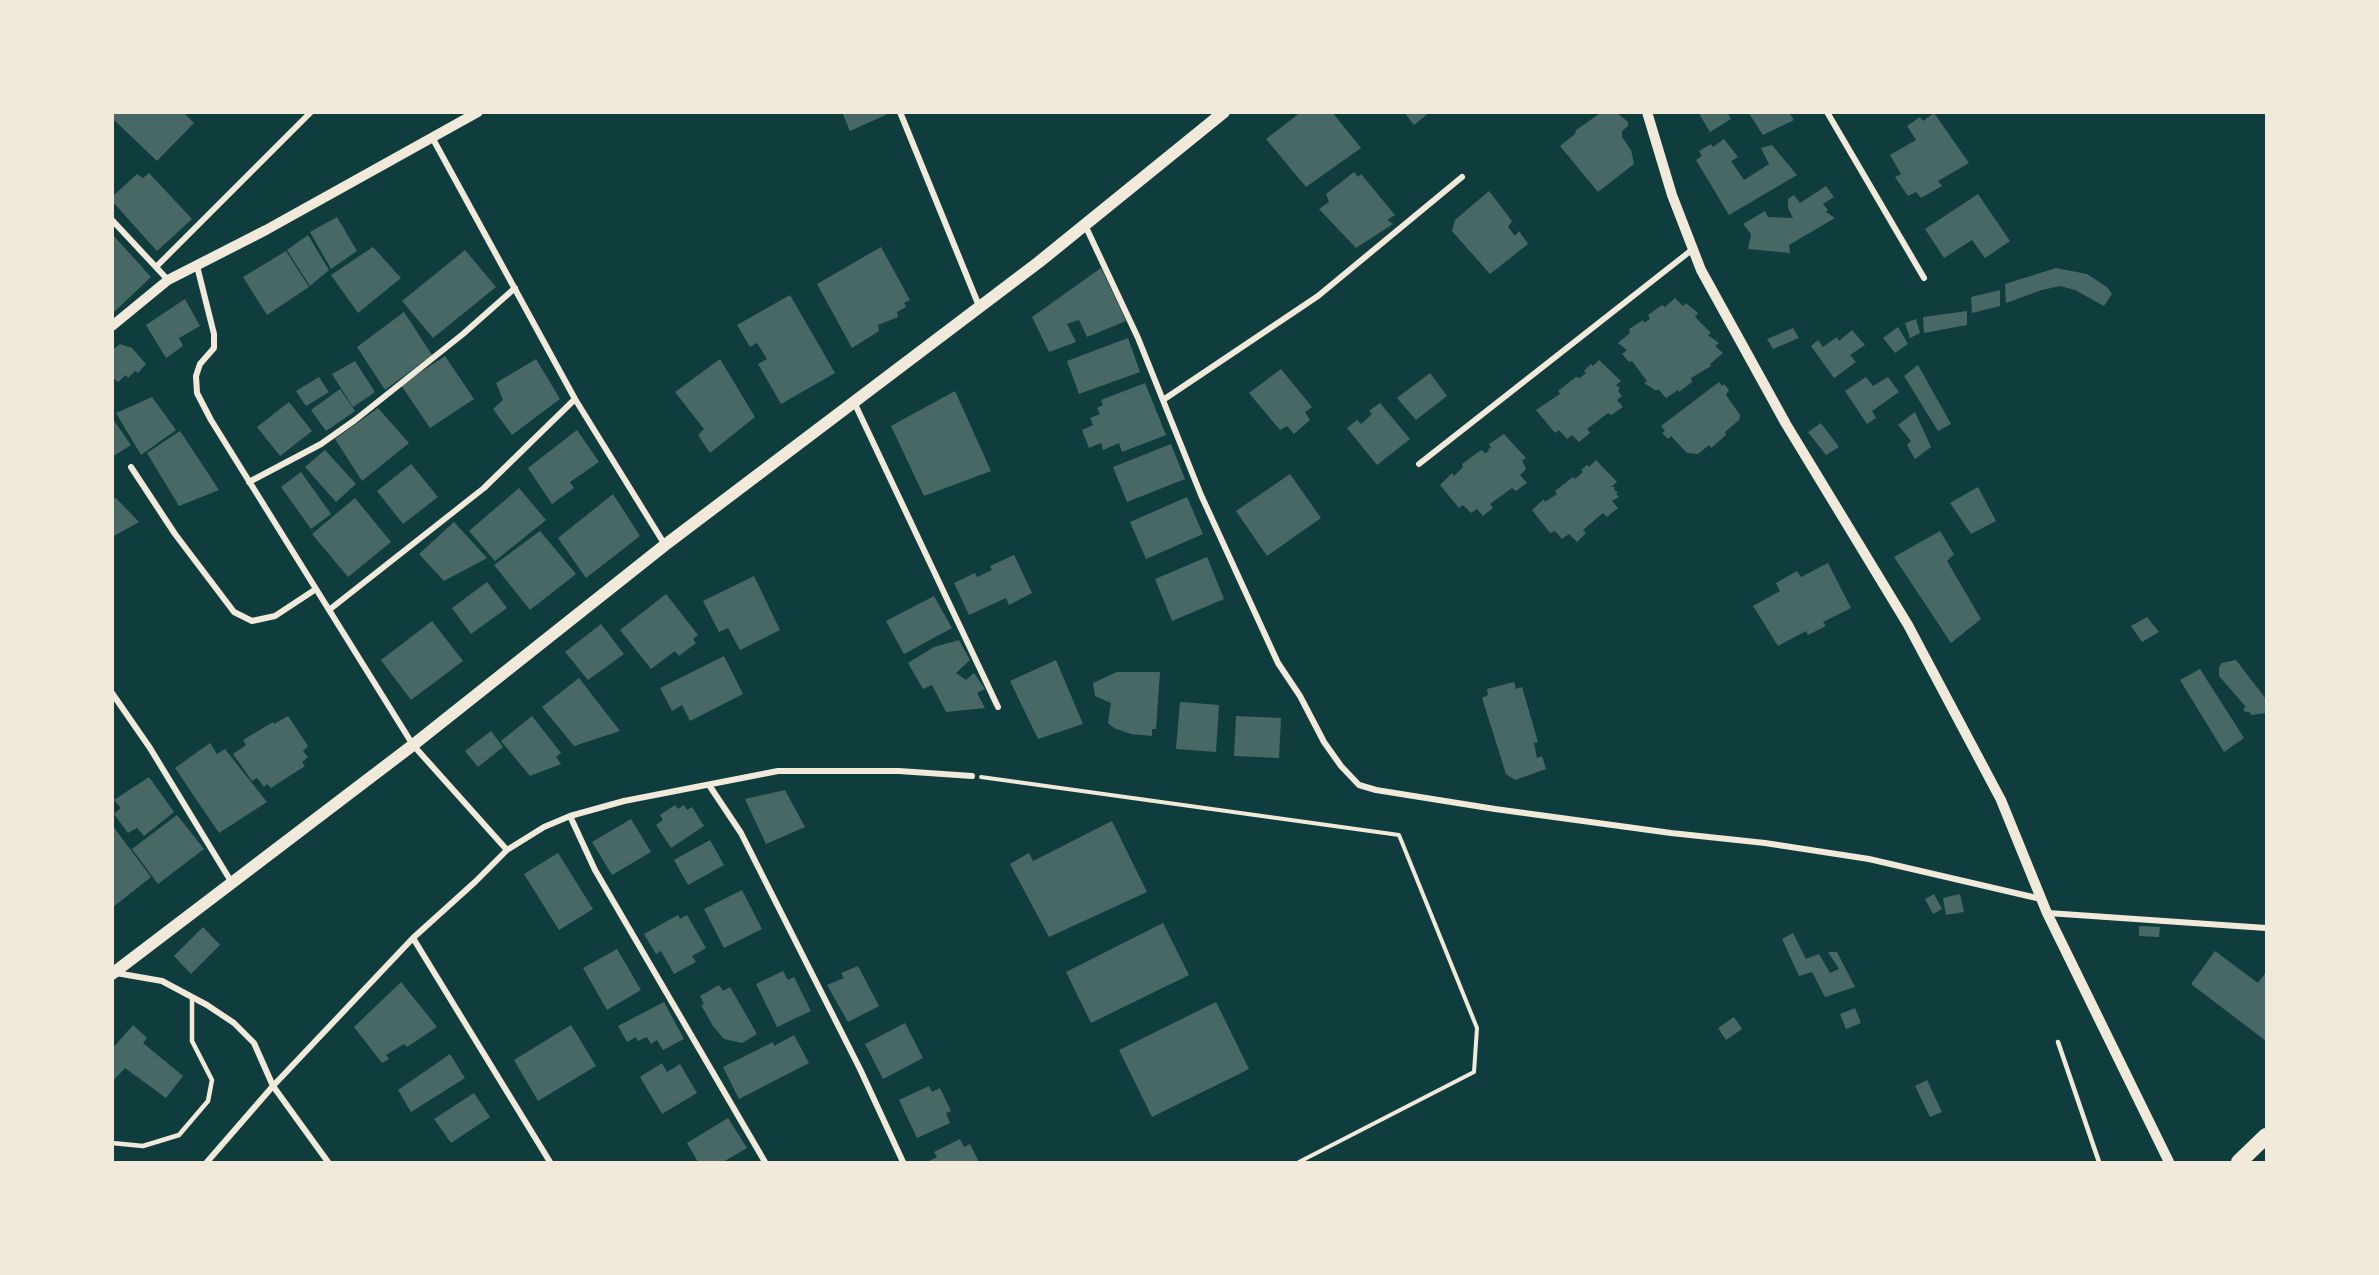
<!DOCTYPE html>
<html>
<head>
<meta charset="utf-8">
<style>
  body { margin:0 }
  #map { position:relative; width:2379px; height:1275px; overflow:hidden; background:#0f3d3e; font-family:Poppins,sans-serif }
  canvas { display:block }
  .frame { position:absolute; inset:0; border:114px solid #f1e9da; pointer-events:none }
</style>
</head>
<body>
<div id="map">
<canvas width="2379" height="1275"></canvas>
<div class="frame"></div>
</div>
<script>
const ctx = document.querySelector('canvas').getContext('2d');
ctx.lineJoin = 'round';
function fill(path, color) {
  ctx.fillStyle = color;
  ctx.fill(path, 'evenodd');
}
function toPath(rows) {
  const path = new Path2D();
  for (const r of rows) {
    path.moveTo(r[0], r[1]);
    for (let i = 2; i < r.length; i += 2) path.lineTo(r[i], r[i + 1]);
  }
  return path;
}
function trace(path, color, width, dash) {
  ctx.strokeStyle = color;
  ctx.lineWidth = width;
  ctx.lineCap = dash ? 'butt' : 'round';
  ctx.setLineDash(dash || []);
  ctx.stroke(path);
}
fill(toPath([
  [112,112,183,112,194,123,157,161,112,118],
  [842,112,892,112,850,131],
  [1301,112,1332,112,1361,148,1306,187,1266,139],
  [1404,112,1430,112,1414,125],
  [1602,112,1616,112,1628,122,1628,126,1622,131,1622,137,1631,150,1634,164,1598,192,1560,146,1575,134,1576,130],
  [1698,112,1727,112,1731,119,1710,132],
  [1748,112,1793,112,1790,114,1794,120,1763,135],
  [1934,113,1969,163,1938,181,1942,186,1921,198,1916,192,1908,196,1895,177,1901,174,1890,155,1916,140,1907,126,1920,117,1923,121],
  [1724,139,1738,157,1731,161,1744,180,1769,164,1761,148,1772,145,1797,175,1729,215,1696,160,1702,156,1699,151,1711,144,1713,147],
  [1354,172,1358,177,1361,174,1395,215,1387,220,1393,224,1356,248,1319,209,1329,202,1326,194],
  [149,173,192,219,157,251,112,201,112,197,137,174,143,178],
  [1826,186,1834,197,1823,204,1828,210,1826,212,1835,218,1789,245,1790,253,1748,249,1751,234,1743,224,1765,211,1768,217,1793,218,1788,208,1788,199,1794,195,1800,203],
  [1489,191,1512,221,1508,227,1515,236,1519,231,1528,244,1490,274,1452,231,1455,220],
  [1978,194,2010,241,1985,258,1972,240,1944,258,1925,229],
  [337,217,357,251,331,269,310,232],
  [112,234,151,277,112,314],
  [308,235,329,270,310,286,287,250],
  [373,247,401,278,358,313,331,275],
  [881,247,910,300,904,303,906,307,897,312,898,317,878,325,879,331,852,348,817,284],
  [465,250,496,287,433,338,402,301],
  [286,251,309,287,267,315,243,277],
  [1101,268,1126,321,1087,337,1079,320,1067,324,1076,342,1049,352,1032,317],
  [2056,268,2087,274,2107,287,2112,294,2104,306,2075,290,2060,286,2042,290,2006,303,2005,284],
  [2000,290,2000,306,1972,313,1971,297],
  [790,295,835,373,781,404,758,364,767,359,757,343,750,347,737,325],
  [1675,298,1683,306,1686,303,1698,313,1695,317,1711,333,1708,335,1719,343,1715,346,1723,353,1710,364,1711,366,1691,378,1692,382,1679,392,1678,390,1666,398,1659,390,1655,390,1644,383,1647,381,1632,361,1629,362,1622,354,1627,350,1618,343,1630,333,1629,329,1643,320,1644,323,1650,319,1648,315,1662,305,1665,307],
  [185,299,200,326,179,338,183,346,166,358,146,325],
  [1967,311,1967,325,1924,333,1923,317],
  [404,312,432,355,385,390,357,347],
  [1916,319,1920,333,1910,338,1905,323],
  [1898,327,1908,344,1895,353,1883,338],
  [1793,328,1799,338,1773,349,1767,339],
  [1852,330,1865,345,1850,355,1856,362,1834,378,1811,346,1818,340,1823,347,1837,337,1839,341],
  [1128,338,1140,372,1079,394,1067,361],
  [120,344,132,348,146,364,138,373,135,371,128,378,126,375,118,382,112,377,112,350],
  [445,356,474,399,430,428,401,385],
  [536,359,560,399,512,435,493,409,503,400,496,383],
  [720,359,755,417,710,453,698,435,704,429,675,392],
  [1599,360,1621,381,1616,385,1620,388,1618,391,1622,396,1617,400,1623,407,1611,415,1608,413,1587,429,1590,433,1579,442,1572,435,1567,439,1559,430,1555,433,1536,410,1560,394,1558,391,1576,377,1580,378,1586,373,1584,371,1591,364,1593,366],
  [355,361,375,392,353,407,332,374],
  [1918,365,1951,424,1938,431,1904,376],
  [1281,369,1312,407,1305,412,1310,420,1294,434,1287,426,1280,430,1249,393],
  [1430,373,1447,396,1416,420,1397,398],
  [319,377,329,392,306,406,296,391],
  [1866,377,1873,386,1888,377,1899,392,1872,411,1876,418,1867,424,1845,391],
  [1719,382,1722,386,1724,384,1729,390,1726,395,1740,415,1739,420,1725,432,1726,435,1711,448,1709,445,1698,454,1687,453,1671,436,1668,439,1662,433,1665,431,1661,426],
  [1145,383,1166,435,1122,452,1119,443,1103,450,1101,443,1089,448,1082,430,1093,425,1090,418,1100,414,1097,408,1103,405,1101,400],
  [340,389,355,411,326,431,311,410],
  [955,391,991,471,924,496,891,426],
  [152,397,176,430,141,455,116,413],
  [289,402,312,431,280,456,257,427],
  [1380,403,1410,439,1377,465,1347,428,1357,420,1361,424,1372,414,1369,411],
  [378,408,409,443,362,481,335,439],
  [1915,412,1931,447,1915,459,1907,445,1911,441,1898,425],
  [112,418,131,445,112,457],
  [1821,423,1839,447,1826,455,1808,432],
  [577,430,599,462,570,482,574,488,552,504,528,468],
  [180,431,219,490,179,506,147,453],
  [1504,434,1526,458,1522,460,1526,469,1520,475,1527,483,1516,491,1512,488,1490,504,1493,508,1483,516,1477,509,1471,513,1463,505,1459,508,1440,485,1452,473,1454,476,1463,467,1462,464,1481,450,1485,453,1489,451,1488,449,1491,448,1489,444],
  [1171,444,1185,479,1127,502,1113,467],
  [325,450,356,484,336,502,305,467],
  [1596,460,1617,482,1611,487,1615,487,1614,490,1618,492,1616,494,1619,497,1612,501,1618,508,1607,517,1603,513,1583,530,1586,533,1577,542,1569,534,1562,539,1555,531,1550,533,1532,510,1544,499,1545,502,1557,494,1555,491,1573,477,1575,479,1583,472,1581,470,1587,465,1589,467],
  [411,464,438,497,403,524,377,491],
  [301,472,331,514,311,529,281,487],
  [1290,474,1321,518,1267,556,1236,511],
  [1978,487,1996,521,1971,534,1950,503],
  [519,488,546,520,495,561,469,531],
  [613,494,640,536,586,578,558,538],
  [1187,497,1203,534,1146,559,1130,522],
  [116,498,139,522,112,537,112,500],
  [355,498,391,542,348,577,312,534],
  [454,522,487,558,444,581,419,554],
  [540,531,576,574,530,610,494,565],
  [1940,531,1954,554,1947,561,1981,619,1951,643,1894,557],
  [1014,555,1032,593,1009,605,1006,598,969,615,954,583,975,573,977,577,992,570,990,566],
  [1207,557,1224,599,1172,621,1155,579],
  [1828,563,1851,608,1823,622,1826,626,1808,635,1806,631,1778,646,1753,606,1780,591,1776,583,1797,571,1801,577],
  [754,576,780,630,740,650,728,628,719,632,703,601],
  [487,582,507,608,471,634,452,608],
  [666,594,698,635,693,639,696,643,679,656,675,651,651,669,620,630],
  [934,596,952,628,904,654,886,621],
  [2147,617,2159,632,2142,642,2131,626],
  [432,621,463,661,411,700,381,660],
  [601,624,624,654,588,680,565,652],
  [959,640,970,660,956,673,966,680,974,673,985,689,977,693,985,708,946,712,932,685,923,689,908,663,934,647],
  [724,656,743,694,690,721,682,705,672,711,660,688],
  [1056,660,1083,724,1038,739,1010,681],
  [2236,660,2266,699,2266,713,2252,715,2248,711,2246,713,2243,709,2246,707,2219,676,2219,667,2222,663],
  [2200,669,2244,738,2224,752,2180,680],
  [1117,672,1160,672,1156,729,1152,729,1152,736,1131,734,1114,728,1108,723,1111,703,1095,696,1093,683],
  [579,678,620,731,574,746,542,707],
  [1514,682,1516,689,1522,687,1538,742,1534,743,1537,758,1542,756,1546,769,1515,780,1506,774,1482,698,1488,695,1487,689],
  [1180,702,1219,705,1216,752,1176,749],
  [288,716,308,746,303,751,308,757,302,762,305,766,271,788,267,784,264,787,257,778,252,781,233,754,246,745,243,740,273,722,274,724],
  [532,716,561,753,556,757,561,764,530,776,501,741],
  [1236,716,1281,718,1279,758,1234,756],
  [491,731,503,747,478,767,465,751],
  [210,743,217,754,225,749,267,802,219,833,175,768],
  [149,777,174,812,144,836,137,828,128,833,114,814,121,808,114,800],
  [785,790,805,827,766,844,745,799],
  [675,805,678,809,684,805,687,810,692,807,704,826,671,848,656,825,663,820,660,815],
  [177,815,204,849,158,884,132,849],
  [631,819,651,852,612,875,592,842],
  [1112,821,1147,892,1049,937,1010,864,1029,853,1033,861],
  [112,825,151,877,112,908],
  [710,840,724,865,688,885,674,860],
  [558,853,593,909,559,930,524,874],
  [742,890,762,929,724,948,704,909],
  [1934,894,1942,909,1933,914,1925,899],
  [1960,894,1964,912,1946,915,1943,898],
  [678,915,680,919,687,915,706,948,692,956,696,962,674,974,661,951,656,954,644,934],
  [1163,923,1189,975,1091,1023,1066,972],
  [2139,926,2160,927,2159,937,2139,936],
  [203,927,220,945,191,974,174,956],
  [1793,933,1806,959,1819,954,1830,973,1839,969,1828,952,1837,952,1855,987,1825,997,1812,972,1799,976,1782,939],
  [617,949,641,990,607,1010,583,968],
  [2215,951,2258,983,2266,972,2266,1041,2191,984],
  [858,966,879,1006,848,1022,827,985,844,978,841,973],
  [783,971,788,980,794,977,811,1011,777,1027,756,984],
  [401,982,437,1027,407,1047,404,1044,386,1055,389,1059,382,1063,354,1027],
  [719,985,723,991,730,987,757,1034,742,1043,724,1039,713,1026,701,1005,704,1004,700,996],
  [664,1002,684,1039,663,1050,657,1040,651,1044,647,1037,638,1041,636,1037,627,1042,618,1026],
  [1216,1002,1249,1069,1152,1117,1119,1050],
  [1855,1008,1861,1023,1846,1029,1840,1014],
  [1734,1017,1742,1029,1726,1040,1718,1028],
  [905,1023,923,1058,883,1079,865,1044],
  [133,1025,147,1038,143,1043,183,1076,166,1098,125,1068,112,1082,112,1049],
  [571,1025,596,1066,538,1101,514,1060],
  [794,1035,809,1063,739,1099,723,1067,773,1042,774,1046],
  [450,1054,465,1078,411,1112,398,1090],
  [662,1063,667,1072,680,1064,697,1093,662,1114,640,1077],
  [1927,1080,1942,1112,1930,1117,1915,1086],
  [929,1086,932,1092,940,1088,951,1111,946,1113,950,1123,917,1138,899,1100],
  [474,1093,490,1117,451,1143,434,1119],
  [728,1118,747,1148,723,1162,698,1162,687,1143],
  [960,1139,964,1147,970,1144,979,1162,927,1162,937,1157,934,1152]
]), '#486865');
trace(toPath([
  [981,777,1399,835,1477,1028,1474,1072,1299,1162]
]), '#f1e9da', 4);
trace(toPath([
  [2058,1042,2099,1162],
  [112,1143,143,1146,179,1135,208,1101,212,1080,192,1041,192,997]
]), '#f1e9da', 4.5);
trace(toPath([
  [900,112,979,306],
  [1827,112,1924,278],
  [433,139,575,399,665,545],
  [112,220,168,280],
  [1085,225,1138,338,1201,495,1278,663,1300,696,1324,742,1341,766,1359,785,1376,790,1495,809,1671,833,1765,843,1869,859,2041,899],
  [197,266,214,334,214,348,200,364,196,376,197,393,211,420,413,745,507,850],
  [156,267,311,112],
  [1163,400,1318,296,1462,177],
  [854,402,998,707],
  [1419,464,1693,249],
  [131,467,175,534,234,612,252,621,275,616,316,589],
  [249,482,321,444,355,420,463,334,515,288],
  [329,610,484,488,575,399],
  [112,693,150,748,232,883],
  [709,785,741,833,860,1069,903,1162],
  [570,816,595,870,765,1162],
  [2048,913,2266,928],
  [413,938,550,1162],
  [116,973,162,981,207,1005,234,1023,254,1043,273,1086,328,1162],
  [207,1162,273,1086,413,938,475,882,507,850,544,827,570,816,624,801,778,771,899,771,972,776]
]), '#f1e9da', 6);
trace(toPath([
  [1647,112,1672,195,1701,270,1786,424,1908,625,2001,800,2047,913,2169,1162],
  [112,326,168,280,266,230,478,112]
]), '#f1e9da', 10);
trace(toPath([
  [112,974,413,745,665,545,1039,262,1224,112]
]), '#f1e9da', 12);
trace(toPath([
  [2239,1162,2266,1136]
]), '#f1e9da', 16);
</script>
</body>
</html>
